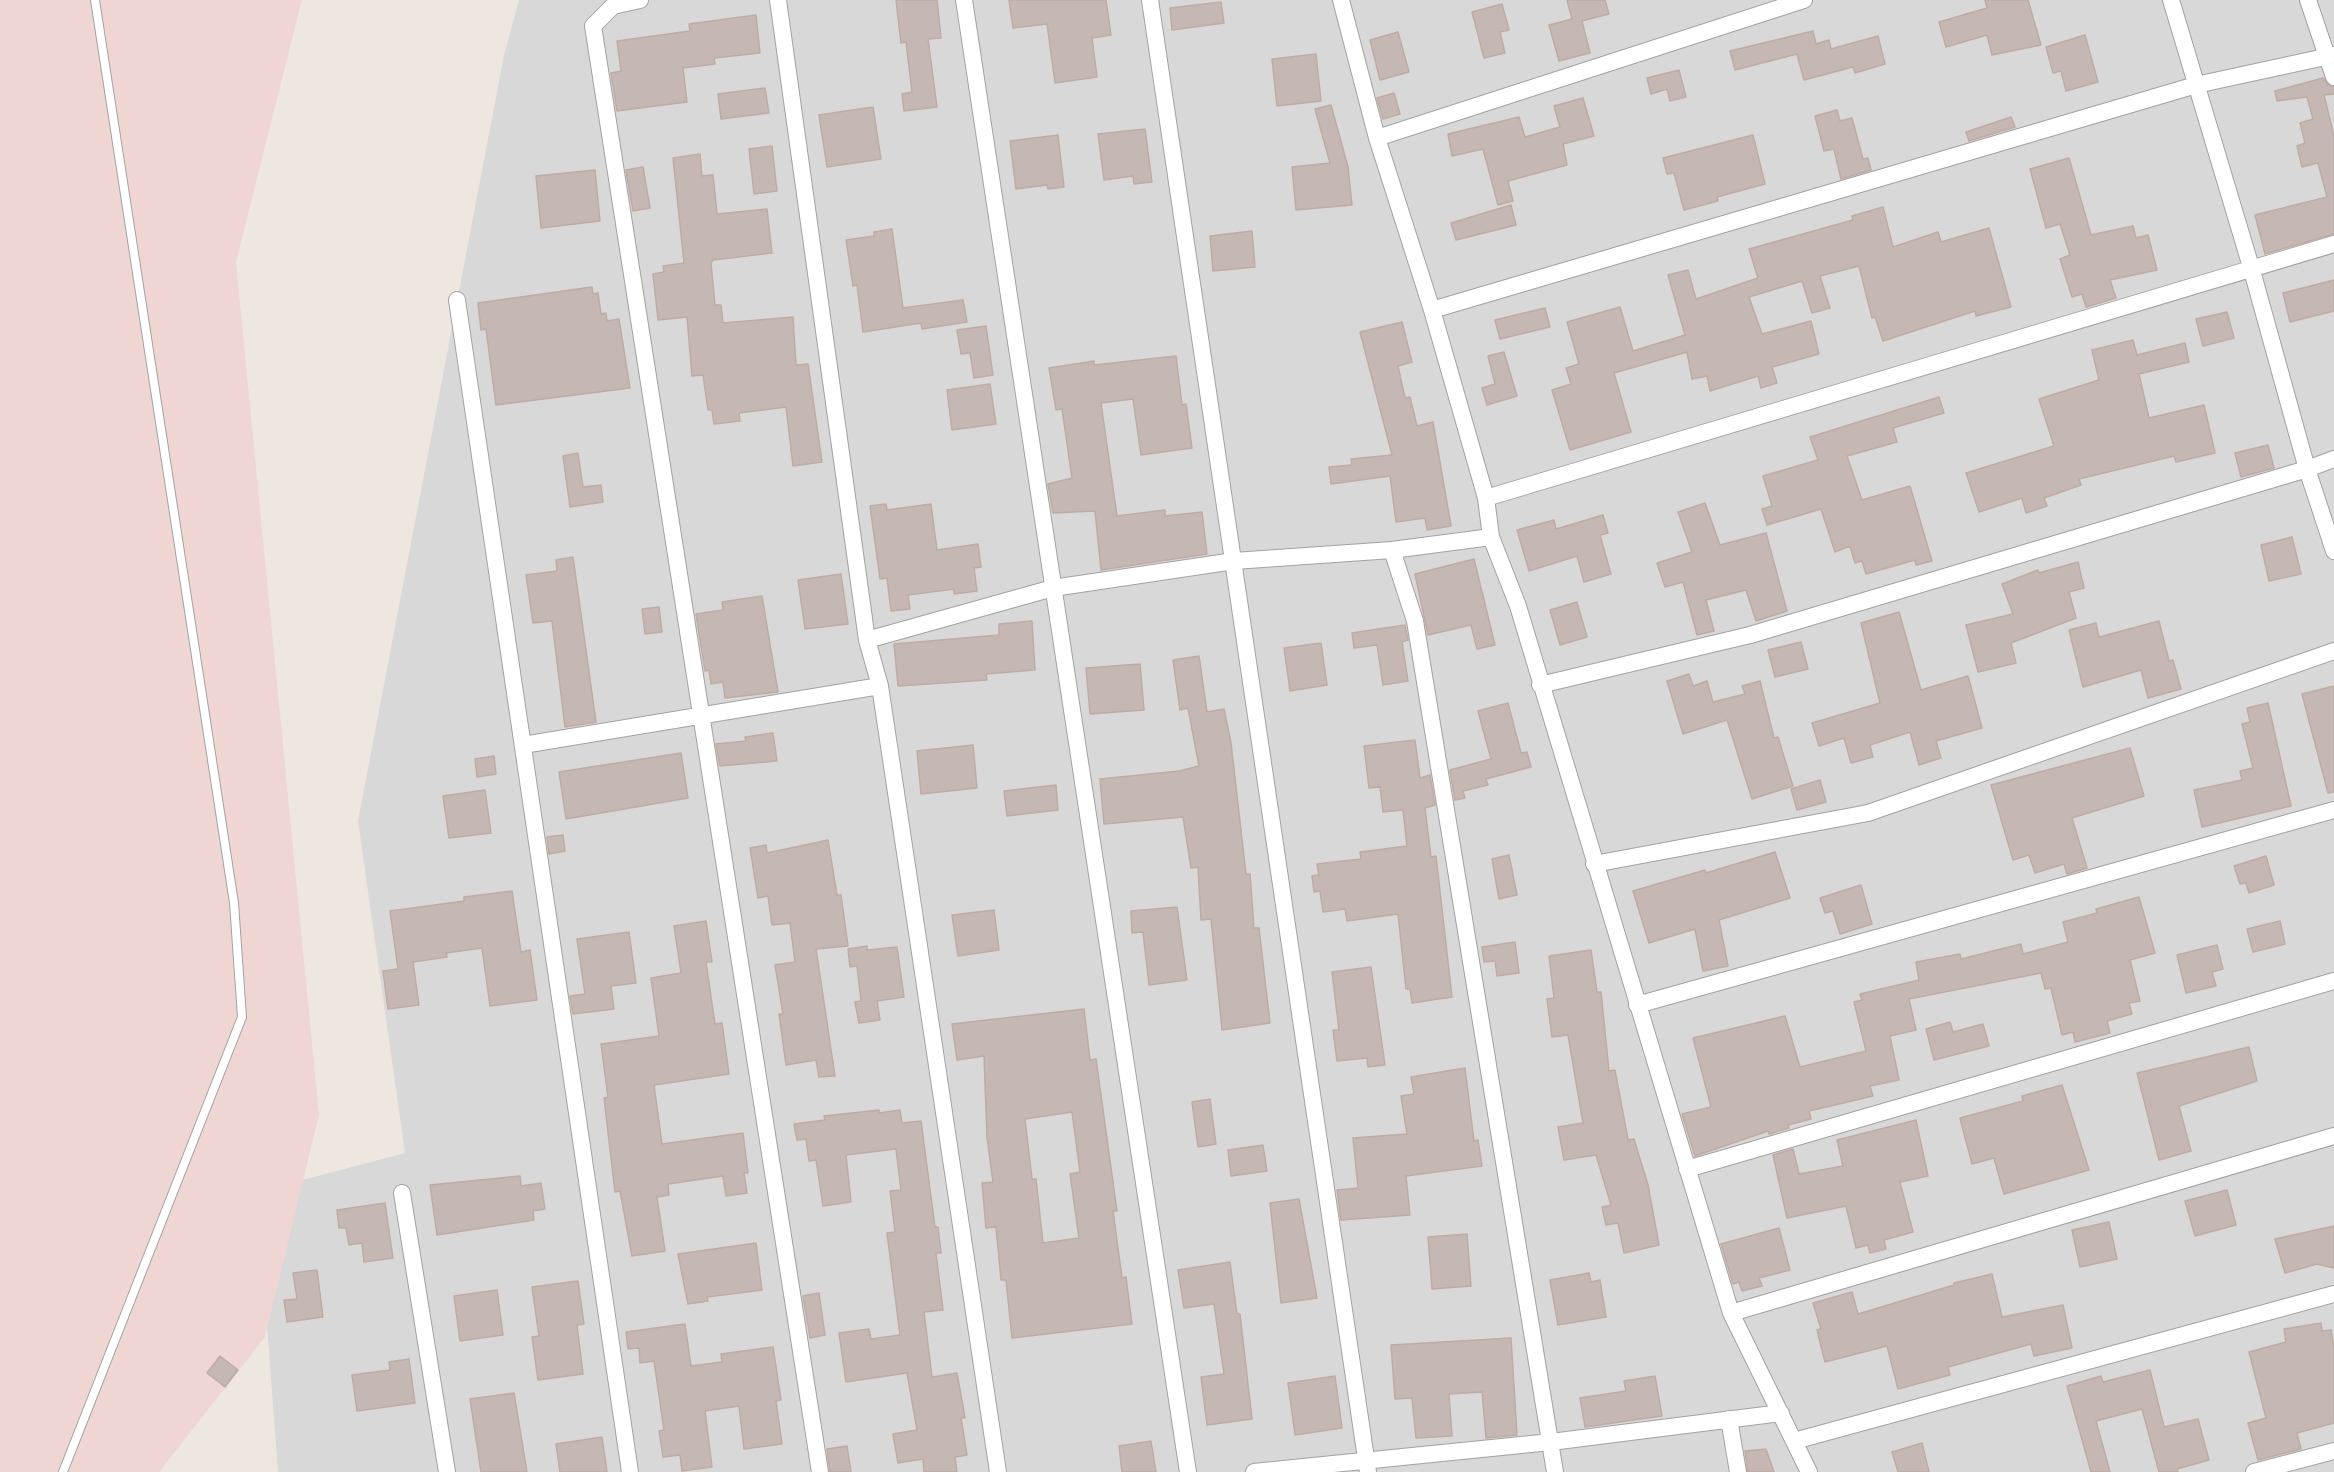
<!DOCTYPE html>
<html>
<head>
<meta charset="utf-8">
<style>
  body { margin:0 }
  canvas { display:block; background:#ede7e0 }
</style>
</head>
<body>
<canvas width="2334" height="1472"></canvas>
<script>
const ctx = document.querySelector('canvas').getContext('2d');
ctx.lineJoin = 'round';
function fill(path, color) {
  ctx.fillStyle = color;
  ctx.fill(path, 'evenodd');
}
function toPath(rows) {
  const path = new Path2D();
  for (const r of rows) {
    path.moveTo(r[0], r[1]);
    for (let i = 2; i < r.length; i += 2) path.lineTo(r[i], r[i + 1]);
  }
  return path;
}
function trace(path, color, width, dash) {
  ctx.strokeStyle = color;
  ctx.lineWidth = width;
  ctx.lineCap = dash ? 'butt' : 'round';
  ctx.setLineDash(dash || []);
  ctx.stroke(path);
}
fill(toPath([
  [519,0,2334,0,2334,1472,278,1472,257,1192,405,1153,358,821,504,55]
]), '#d9d8d8');
fill(toPath([
  [0,0,302,0,236,262,319,1115,265,1337,159,1472,0,1472]
]), '#f0d6d2');
const building = toPath([
  [896,0,937,0,941,38,928,39,937,107,904,111,902,94,912,92,906,42,901,43,896,0],
  [1009,0,1106,0,1111,35,1092,38,1097,77,1055,83,1047,24,1013,28,1009,0],
  [1567,0,1605,0,1609,14,1582,21,1590,53,1559,61,1549,25,1572,19,1567,0],
  [1985,0,2028,0,2041,45,1992,55,1987,35,1946,47,1939,22,1987,8,1985,0],
  [1221,2,1224,23,1172,30,1170,8,1221,2],
  [1502,4,1509,30,1500,32,1505,53,1484,58,1472,12,1502,4],
  [756,15,760,53,714,58,715,64,683,68,687,102,617,111,611,73,621,71,617,41,690,31,689,24,756,15],
  [1813,31,1816,44,1829,40,1831,49,1878,36,1885,64,1855,73,1853,67,1804,80,1797,54,1735,70,1730,51,1813,31],
  [1398,32,1409,72,1380,80,1370,40,1398,32],
  [2085,35,2098,82,2066,91,2061,71,2053,73,2046,47,2085,35],
  [1316,54,1321,101,1277,106,1272,59,1316,54],
  [1679,70,1686,97,1670,101,1667,89,1651,94,1647,78,1679,70],
  [2323,78,2328,85,2334,87,2334,94,2324,95,2334,136,2334,234,2265,254,2255,215,2327,197,2318,163,2302,167,2297,146,2305,143,2300,123,2313,119,2307,97,2277,101,2275,91,2323,78],
  [765,88,769,113,721,119,718,94,765,88],
  [1394,93,1400,114,1383,119,1377,98,1394,93],
  [1583,98,1594,136,1563,144,1567,165,1508,181,1513,201,1498,205,1483,149,1452,156,1448,134,1519,117,1525,137,1560,127,1554,106,1583,98],
  [1331,105,1348,167,1352,205,1296,210,1292,167,1330,163,1315,109,1331,105],
  [873,107,881,159,827,167,819,115,873,107],
  [1837,110,1840,121,1852,118,1863,159,1868,158,1871,170,1841,179,1834,149,1824,151,1815,116,1837,110],
  [2011,117,2015,127,1969,141,1966,132,2011,117],
  [1145,129,1152,182,1134,184,1133,176,1104,180,1098,134,1145,129],
  [1058,135,1064,187,1048,189,1047,185,1016,189,1010,141,1058,135],
  [1753,135,1765,184,1717,197,1718,201,1684,210,1674,173,1667,174,1663,158,1753,135],
  [772,146,777,191,754,194,749,149,772,146],
  [700,154,702,176,713,175,717,214,767,209,772,253,713,260,711,263,715,305,721,305,723,323,793,317,796,365,808,364,822,462,793,466,786,407,739,413,740,421,714,424,712,410,708,410,703,375,692,376,687,317,658,320,653,274,664,272,663,266,684,263,673,158,700,154],
  [2069,158,2091,235,2133,226,2136,238,2148,235,2157,270,2110,280,2116,298,2086,307,2082,294,2072,297,2060,259,2070,255,2060,224,2046,228,2030,169,2069,158],
  [643,167,650,208,633,211,626,170,643,167],
  [595,170,600,221,541,228,536,176,595,170],
  [1511,205,1516,225,1456,240,1451,223,1511,205],
  [1883,207,1893,247,1938,232,1941,242,1989,228,2011,307,1976,316,1975,311,1883,341,1875,317,1872,318,1859,266,1820,276,1830,308,1812,313,1802,281,1749,297,1762,334,1811,321,1819,354,1772,367,1777,383,1761,388,1758,376,1710,391,1707,376,1692,379,1687,352,1614,373,1631,432,1570,450,1552,390,1571,384,1566,368,1579,364,1567,322,1620,307,1633,351,1685,335,1668,275,1688,270,1696,299,1758,278,1749,249,1853,220,1852,216,1883,207],
  [892,229,903,308,963,300,967,322,922,329,921,323,863,332,857,285,853,286,846,240,874,236,874,232,892,229],
  [1252,231,1255,267,1213,271,1210,236,1252,231],
  [2334,280,2334,311,2290,322,2283,293,2334,280],
  [592,287,593,294,598,293,601,314,606,313,607,321,619,319,630,388,496,405,486,329,481,330,478,303,592,287],
  [1545,308,1550,327,1500,339,1495,320,1545,308],
  [2227,312,2234,338,2203,346,2196,319,2227,312],
  [1402,322,1412,362,1398,366,1405,398,1410,397,1417,426,1433,422,1451,526,1427,530,1425,518,1396,522,1390,476,1331,484,1329,467,1352,465,1351,459,1392,455,1360,332,1402,322],
  [986,326,993,375,974,378,970,353,961,354,957,330,986,326],
  [2133,340,2137,355,2185,343,2189,362,2139,374,2149,418,2204,405,2215,453,2176,462,2174,456,2079,479,2081,485,2044,498,2047,506,2026,513,2022,498,1979,512,1966,473,2054,446,2039,399,2099,380,2092,350,2133,340],
  [1504,352,1517,396,1487,405,1482,388,1495,384,1488,356,1504,352],
  [1176,356,1182,405,1186,404,1192,448,1141,455,1133,399,1101,403,1117,516,1165,510,1165,516,1202,512,1207,554,1101,570,1095,511,1053,513,1048,484,1072,478,1062,409,1056,410,1049,368,1094,361,1094,365,1176,356],
  [990,384,996,424,952,430,947,390,990,384],
  [1939,397,1944,413,1893,428,1897,442,1847,456,1862,500,1910,486,1932,561,1916,565,1915,560,1866,574,1862,561,1855,563,1850,546,1835,552,1821,509,1767,525,1762,509,1772,506,1763,476,1818,460,1810,437,1939,397],
  [2268,445,2274,468,2241,477,2235,453,2268,445],
  [578,453,583,487,601,485,603,502,570,507,563,456,578,453],
  [1705,503,1720,545,1766,533,1787,611,1756,621,1746,590,1706,600,1714,631,1697,635,1683,582,1665,587,1657,563,1692,552,1678,512,1705,503],
  [886,504,887,510,931,504,937,550,978,544,981,567,974,568,977,591,954,594,954,589,908,595,910,609,891,611,887,578,880,579,870,506,886,504],
  [1603,515,1608,533,1600,535,1611,574,1584,582,1577,556,1529,571,1517,530,1554,520,1556,529,1603,515],
  [2292,537,2301,574,2269,581,2261,545,2292,537],
  [573,557,596,722,565,727,552,621,533,623,526,575,557,571,556,560,573,557],
  [1474,559,1495,645,1477,649,1471,625,1428,635,1415,574,1474,559],
  [2078,562,2084,588,2069,592,2076,618,2011,643,2016,663,1978,672,1966,625,2013,614,2002,584,2038,570,2039,573,2078,562],
  [841,574,848,624,805,629,798,580,841,574],
  [762,596,778,692,725,698,723,682,711,684,709,670,705,671,696,614,723,610,722,602,762,596],
  [1577,602,1587,637,1560,645,1550,610,1577,602],
  [659,607,662,632,645,634,642,609,659,607],
  [1899,612,1921,690,1968,676,1982,728,1936,741,1941,758,1919,765,1910,732,1870,745,1873,757,1851,763,1844,738,1819,746,1812,723,1880,703,1861,623,1899,612],
  [1032,621,1035,670,986,674,987,680,898,686,894,644,999,635,999,624,1032,621],
  [2159,621,2169,661,2173,660,2181,689,2148,698,2141,670,2083,687,2069,630,2096,623,2099,637,2159,621],
  [1405,625,1408,640,1402,642,1408,681,1383,685,1377,645,1354,648,1352,633,1405,625],
  [1801,642,1808,669,1775,677,1768,650,1801,642],
  [1321,643,1327,685,1290,691,1284,648,1321,643],
  [1199,656,1207,712,1224,709,1231,743,1246,874,1250,874,1254,928,1259,928,1270,1023,1222,1030,1211,919,1201,920,1198,867,1191,868,1183,817,1104,824,1100,779,1179,771,1199,766,1188,708,1180,710,1173,660,1199,656],
  [1140,664,1144,710,1090,714,1086,668,1140,664],
  [1689,674,1693,686,1707,681,1713,702,1745,694,1742,686,1760,681,1774,738,1778,737,1793,786,1752,799,1727,720,1683,734,1667,681,1689,674],
  [2334,686,2334,792,2328,793,2302,694,2334,686],
  [1508,703,1521,753,1527,752,1531,767,1486,779,1488,785,1463,791,1465,798,1455,800,1450,770,1491,759,1478,711,1508,703],
  [2268,703,2291,806,2202,827,2194,790,2242,780,2240,771,2253,768,2242,724,2250,722,2247,708,2268,703],
  [773,733,777,761,720,766,716,744,746,741,745,737,773,733],
  [1415,740,1420,778,1430,775,1435,805,1425,808,1431,857,1436,856,1452,997,1412,1003,1410,989,1406,989,1398,914,1347,921,1345,909,1323,912,1320,891,1314,892,1312,876,1319,875,1317,864,1361,859,1360,852,1407,846,1403,810,1383,812,1380,787,1369,788,1364,746,1415,740],
  [973,745,977,788,921,794,917,751,973,745],
  [2130,748,2144,796,2072,818,2087,868,2067,874,2064,864,2035,873,2029,855,2013,860,1991,785,2130,748],
  [681,753,688,798,566,819,559,772,681,753],
  [494,756,496,774,477,777,475,759,494,756],
  [1820,780,1826,802,1797,810,1791,789,1820,780],
  [1056,785,1058,810,1007,816,1004,791,1056,785],
  [485,790,491,833,449,838,443,796,485,790],
  [563,835,565,851,549,854,547,837,563,835],
  [828,840,837,895,841,895,848,946,816,949,835,1076,819,1077,816,1060,786,1065,779,1014,783,1014,775,965,795,962,790,923,772,925,768,896,758,898,750,848,766,845,767,853,828,840],
  [1775,852,1790,898,1719,920,1728,966,1703,971,1695,929,1649,943,1633,891,1705,870,1706,873,1775,852],
  [1509,855,1517,895,1499,899,1492,859,1509,855],
  [2266,856,2274,885,2249,893,2246,883,2240,884,2234,866,2266,856],
  [1861,885,1872,924,1840,934,1833,911,1825,913,1820,898,1861,885],
  [512,891,521,952,530,950,537,1000,490,1006,482,948,446,953,447,957,413,962,419,1005,388,1009,383,971,398,969,390,911,464,901,464,897,512,891],
  [2139,897,2155,953,2130,960,2140,1001,2129,1003,2132,1014,2107,1021,2110,1033,2075,1042,2073,1032,2062,1035,2051,988,2045,989,2041,973,1909,999,1916,1030,1890,1036,1899,1080,1870,1086,1873,1096,1809,1111,1811,1119,1788,1125,1789,1128,1769,1134,1768,1131,1695,1156,1682,1114,1711,1107,1693,1038,1785,1016,1800,1067,1866,1051,1854,1002,1862,1000,1860,994,1919,980,1916,962,1960,954,1961,959,2021,944,2023,954,2068,942,2063,922,2097,913,2096,909,2139,897],
  [1177,907,1187,980,1149,985,1143,932,1132,933,1131,911,1177,907],
  [994,910,999,950,958,956,952,915,994,910],
  [706,921,712,962,706,962,715,1024,722,1023,729,1074,654,1085,662,1144,743,1133,748,1173,744,1173,747,1193,726,1196,723,1176,668,1184,669,1195,657,1197,665,1251,632,1256,620,1191,615,1192,604,1098,608,1097,601,1044,659,1036,651,978,681,973,674,926,706,921],
  [2280,921,2285,944,2253,952,2247,929,2280,921],
  [629,932,636,983,611,986,614,1009,573,1014,570,996,585,994,577,939,629,932],
  [1515,942,1519,973,1497,976,1495,961,1484,962,1482,947,1515,942],
  [2217,945,2223,969,2212,972,2216,986,2186,993,2177,955,2217,945],
  [867,946,867,950,897,947,904,997,877,1001,880,1020,859,1023,855,1002,861,1001,857,966,850,967,848,949,867,946],
  [1591,950,1597,992,1601,992,1609,1071,1615,1070,1628,1140,1634,1139,1648,1185,1659,1245,1624,1253,1618,1223,1606,1225,1602,1207,1611,1205,1596,1155,1564,1160,1558,1127,1583,1123,1568,1035,1552,1037,1547,999,1554,998,1549,956,1591,950],
  [1371,967,1385,1065,1368,1067,1367,1058,1337,1061,1333,1030,1339,1030,1332,972,1371,967],
  [1084,1009,1090,1060,1096,1059,1117,1211,1113,1211,1122,1278,1126,1277,1132,1324,1012,1338,1006,1280,1001,1280,996,1227,986,1228,982,1183,993,1182,987,1137,984,1056,957,1060,952,1024,1084,1009],
  [1072,1112,1080,1172,1070,1174,1079,1238,1043,1243,1036,1179,1032,1179,1025,1119,1072,1112],
  [1950,1022,1953,1032,1983,1024,1989,1046,1934,1060,1926,1029,1950,1022],
  [2249,1047,2257,1081,2179,1106,2191,1151,2159,1160,2137,1073,2249,1047],
  [1465,1068,1474,1141,1478,1140,1482,1166,1406,1176,1410,1215,1341,1220,1337,1190,1358,1188,1353,1138,1407,1134,1401,1096,1414,1094,1411,1077,1465,1068],
  [2062,1085,2089,1170,2004,1194,1994,1158,1972,1164,1960,1118,2023,1101,2022,1096,2062,1085],
  [1210,1099,1216,1144,1198,1147,1192,1102,1210,1099],
  [879,1110,879,1113,900,1110,902,1123,921,1121,935,1227,938,1227,941,1253,936,1253,943,1310,924,1312,932,1377,957,1373,965,1418,961,1418,967,1455,955,1457,957,1472,924,1472,923,1459,898,1463,893,1434,917,1430,907,1373,846,1382,839,1333,869,1329,871,1339,900,1335,887,1233,895,1232,890,1191,901,1190,896,1149,846,1155,851,1202,823,1206,816,1160,809,1161,806,1139,797,1140,794,1124,825,1120,824,1116,879,1110],
  [1916,1120,1928,1176,1900,1182,1913,1232,1884,1240,1886,1249,1870,1253,1868,1245,1856,1248,1846,1206,1787,1218,1773,1155,1793,1149,1799,1174,1843,1166,1837,1140,1916,1120],
  [1263,1145,1267,1171,1231,1176,1228,1150,1263,1145],
  [520,1176,521,1186,541,1183,545,1209,533,1211,534,1220,437,1235,430,1185,520,1176],
  [2227,1190,2236,1225,2195,1236,2185,1201,2227,1190],
  [1299,1199,1317,1298,1281,1303,1270,1203,1299,1199],
  [385,1203,393,1258,364,1262,362,1243,349,1245,346,1228,339,1228,337,1210,385,1203],
  [2109,1222,2117,1259,2080,1267,2072,1230,2109,1222],
  [2334,1226,2334,1268,2317,1264,2285,1273,2275,1239,2334,1226],
  [1779,1228,1790,1270,1759,1278,1762,1286,1742,1291,1739,1282,1733,1284,1721,1244,1779,1228],
  [1467,1234,1471,1286,1432,1289,1428,1237,1467,1234],
  [756,1243,762,1290,707,1297,708,1301,688,1304,678,1254,756,1243],
  [1230,1262,1237,1314,1240,1314,1252,1419,1207,1425,1201,1377,1224,1374,1214,1304,1184,1308,1178,1270,1230,1262],
  [317,1270,323,1317,287,1322,284,1300,297,1299,293,1273,317,1270],
  [1589,1273,1591,1282,1600,1280,1606,1317,1558,1325,1550,1280,1589,1273],
  [1992,1274,2002,1317,2063,1305,2072,1348,2034,1356,2031,1344,1948,1367,1950,1375,1898,1389,1887,1346,1825,1362,1817,1330,1821,1329,1813,1303,1852,1292,1858,1314,1954,1285,1954,1283,1992,1274],
  [578,1281,584,1324,577,1325,583,1374,538,1380,532,1337,539,1336,532,1287,578,1281],
  [497,1290,503,1335,460,1341,454,1296,497,1290],
  [819,1293,825,1335,810,1338,803,1296,819,1293],
  [2321,1323,2322,1331,2331,1330,2334,1347,2334,1423,2297,1433,2301,1449,2258,1460,2248,1423,2266,1418,2249,1352,2286,1342,2284,1329,2321,1323],
  [685,1324,691,1366,722,1362,721,1354,773,1347,781,1400,776,1401,782,1444,744,1449,739,1406,705,1411,712,1467,682,1471,680,1455,663,1457,659,1431,664,1430,654,1361,640,1363,639,1348,628,1349,626,1332,685,1324],
  [1511,1338,1517,1435,1486,1438,1482,1392,1449,1394,1452,1436,1416,1438,1412,1398,1395,1399,1391,1345,1511,1338],
  [220,1356,238,1370,225,1387,207,1373,220,1356],
  [409,1359,415,1403,357,1411,352,1375,390,1370,389,1362,409,1359],
  [2150,1370,2164,1427,2198,1419,2209,1460,2177,1469,2178,1472,2159,1472,2142,1409,2096,1421,2110,1472,2091,1472,2067,1386,2101,1376,2103,1382,2150,1370],
  [1335,1376,1342,1428,1295,1435,1288,1383,1335,1376],
  [1655,1376,1662,1416,1585,1427,1580,1398,1626,1391,1624,1381,1655,1376],
  [514,1393,527,1472,481,1472,470,1399,514,1393],
  [602,1437,607,1472,560,1472,556,1444,602,1437],
  [1151,1441,1156,1472,1122,1472,1119,1446,1151,1441],
  [1922,1443,1929,1472,1898,1472,1892,1452,1922,1443],
  [847,1446,851,1472,830,1472,827,1449,847,1446],
  [1766,1449,1774,1472,1748,1472,1745,1451,1766,1449]
]);
fill(building, '#c5b8b4');
trace(building, '#bfaba2', 1.5);
const lane = toPath([
  [63,1472,242,1017,234,903,95,0]
]);
const street = toPath([
  [640,0,613,6,593,26,820,1472],
  [778,0,867,640,880,686,998,1472],
  [964,0,1188,1472],
  [1150,0,1368,1472],
  [1341,0,1377,138,1432,310,1486,498,1491,537,1518,606,1731,1313,1809,1472],
  [2171,0,2251,267,2307,469,2334,551],
  [2308,0,2334,77],
  [1377,138,1804,0],
  [457,300,630,1472],
  [1432,310,2196,85,2334,55],
  [1486,498,2334,244],
  [1392,550,1415,621,1555,1472],
  [867,640,1053,588,1234,561,1392,550,1491,537],
  [1540,685,1750,635,2307,469,2334,459],
  [523,745,880,686],
  [1594,864,1868,813,2334,651],
  [1637,1005,2334,810],
  [1687,1169,2334,981],
  [402,1193,447,1472],
  [1731,1313,2334,1136],
  [1729,1419,1738,1472],
  [1794,1441,2334,1294],
  [1254,1472,1551,1442,1781,1413],
  [2254,1472,2334,1451]
]);
trace(lane, '#a2a2a2', 10);
trace(street, '#a2a2a2', 18);
trace(lane, '#fff', 8);
trace(street, '#fff', 16);
</script>
</body>
</html>
